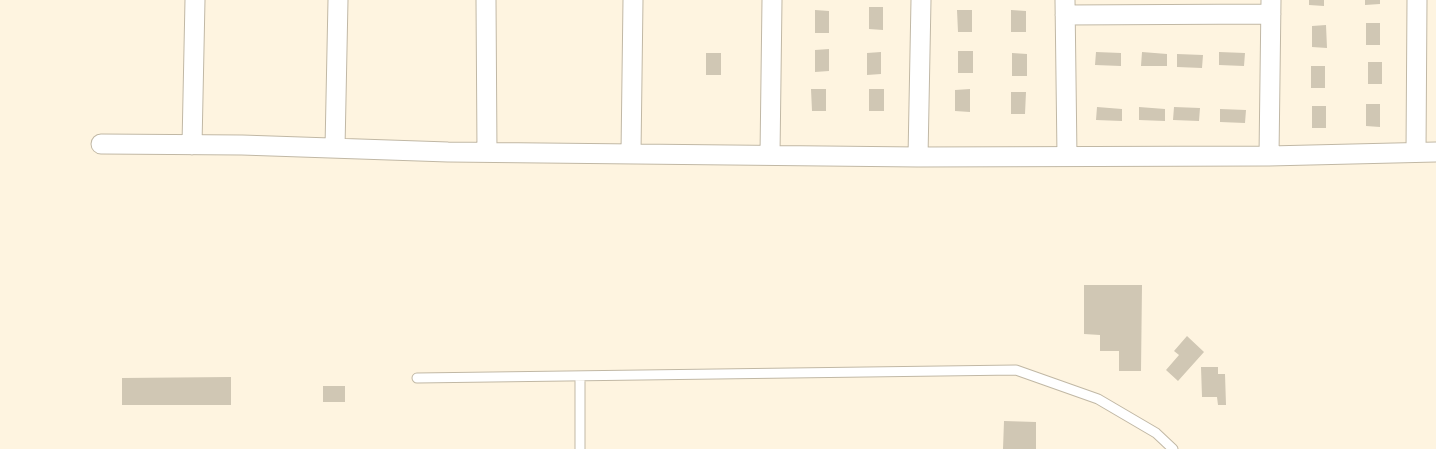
<!DOCTYPE html>
<html>
<head>
<meta charset="utf-8">
<style>
  body { margin:0 }
  canvas { display:block; background:#fef4e0 }
</style>
</head>
<body>
<canvas width="1436" height="449"></canvas>
<script>
const ctx = document.querySelector('canvas').getContext('2d');
ctx.lineJoin = 'round';
function fill(path, color) {
  ctx.fillStyle = color;
  ctx.fill(path, 'evenodd');
}
function toPath(rows) {
  const path = new Path2D();
  for (const r of rows) {
    path.moveTo(r[0], r[1]);
    for (let i = 2; i < r.length; i += 2) path.lineTo(r[i], r[i + 1]);
  }
  return path;
}
function trace(path, color, width, dash) {
  ctx.strokeStyle = color;
  ctx.lineWidth = width;
  ctx.lineCap = dash ? 'butt' : 'round';
  ctx.setLineDash(dash || []);
  ctx.stroke(path);
}
fill(toPath([
  [1309,0,1324,0,1324,6,1309,5],
  [1365,0,1380,0,1380,4,1365,5],
  [869,7,883,7,883,30,869,29],
  [815,10,829,11,829,33,815,33],
  [957,10,972,10,972,32,958,32],
  [1011,10,1026,11,1026,32,1011,32],
  [1366,23,1380,23,1380,45,1366,45],
  [1326,25,1327,48,1312,47,1312,26],
  [829,49,829,71,815,72,815,50],
  [958,51,973,51,973,73,958,73],
  [881,52,881,74,867,75,867,53],
  [1096,52,1121,53,1121,66,1095,65],
  [1142,52,1167,54,1167,66,1141,66],
  [1219,52,1245,53,1244,66,1219,65],
  [706,53,721,53,721,75,706,75],
  [1012,53,1027,54,1027,76,1012,76],
  [1177,54,1203,55,1202,68,1177,67],
  [1368,62,1382,62,1382,84,1368,84],
  [1311,66,1325,66,1325,88,1311,88],
  [811,89,826,89,826,111,812,111],
  [869,89,884,89,884,111,869,111],
  [970,89,970,112,955,111,955,90],
  [1011,92,1026,92,1025,114,1011,114],
  [1366,104,1380,104,1380,127,1366,126],
  [1312,106,1326,106,1326,128,1312,128],
  [1097,107,1122,109,1122,121,1096,120],
  [1139,107,1165,109,1165,121,1139,120],
  [1174,107,1200,108,1199,121,1173,120],
  [1220,109,1246,110,1245,123,1220,122],
  [1084,285,1142,285,1141,371,1119,371,1119,351,1100,351,1100,335,1084,334],
  [1187,336,1204,352,1178,381,1166,370,1179,355,1174,351],
  [1201,367,1218,367,1218,374,1225,374,1226,405,1218,405,1217,397,1202,397],
  [231,377,231,405,122,405,122,378],
  [323,386,345,386,345,402,323,402],
  [1004,421,1036,422,1036,449,1003,449]
]), '#d0c7b4');
const lane = toPath([
  [417,378,1016,370,1098,399,1156,433,1173,449],
  [580,449,580,376]
]);
const street = toPath([
  [486,0,487,152],
  [1065,0,1067,156],
  [1065,15,1271,14],
  [101,144,242,145,448,152,918,157,1269,156,1436,152],
  [192,145,195,0],
  [335,148,338,0],
  [1416,152,1417,0],
  [631,153,633,0],
  [770,155,772,0],
  [1269,156,1271,0],
  [918,157,921,0]
]);
trace(lane, '#c1b8a5', 11);
trace(street, '#c1b8a5', 21);
trace(lane, '#fff', 9);
trace(street, '#fff', 19);
</script>
</body>
</html>
